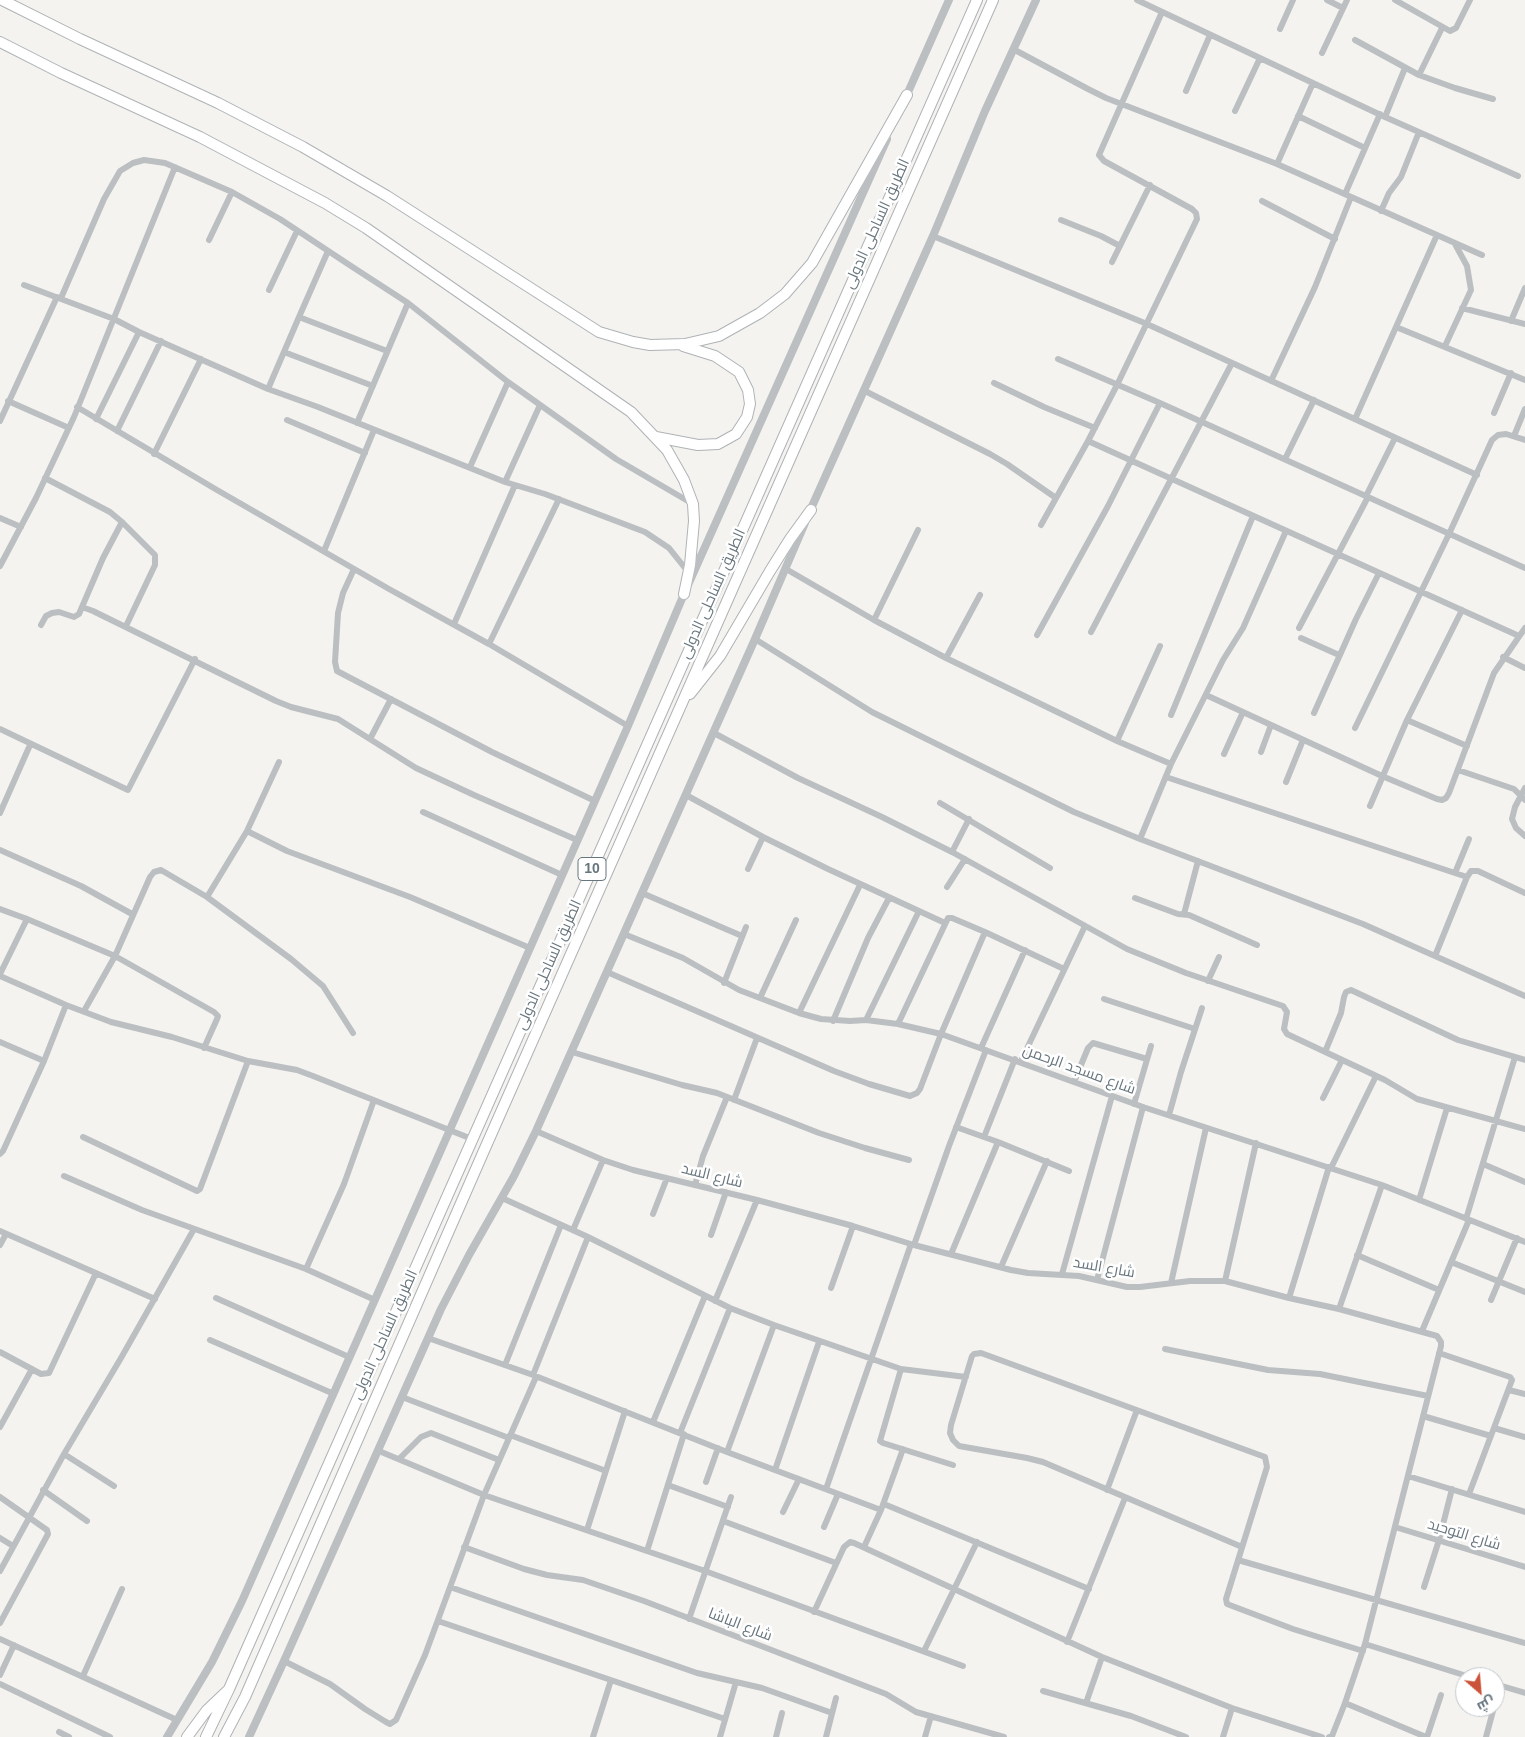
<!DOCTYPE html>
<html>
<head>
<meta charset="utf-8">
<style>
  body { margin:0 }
  #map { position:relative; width:1525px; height:1737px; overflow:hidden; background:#f4f3f0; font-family:Arial,Cairo,sans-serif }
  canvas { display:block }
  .north { position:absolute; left:1455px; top:1667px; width:50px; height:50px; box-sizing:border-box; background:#fff; border:1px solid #c2c8cb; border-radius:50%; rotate:153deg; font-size:14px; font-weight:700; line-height:20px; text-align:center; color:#67757d }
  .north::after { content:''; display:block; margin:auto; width:18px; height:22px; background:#cb5339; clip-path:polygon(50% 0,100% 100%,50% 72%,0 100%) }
</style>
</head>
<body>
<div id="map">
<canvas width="1525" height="1737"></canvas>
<div class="north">ش</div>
</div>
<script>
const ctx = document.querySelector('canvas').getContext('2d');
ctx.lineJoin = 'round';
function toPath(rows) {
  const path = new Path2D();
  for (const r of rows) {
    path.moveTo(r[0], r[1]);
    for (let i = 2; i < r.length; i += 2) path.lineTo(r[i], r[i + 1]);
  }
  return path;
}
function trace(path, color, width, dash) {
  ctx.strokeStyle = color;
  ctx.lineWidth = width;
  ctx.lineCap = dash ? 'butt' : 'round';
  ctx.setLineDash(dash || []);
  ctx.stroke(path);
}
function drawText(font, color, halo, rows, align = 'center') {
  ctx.font = font + ' Arial,Cairo,sans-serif';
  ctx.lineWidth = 5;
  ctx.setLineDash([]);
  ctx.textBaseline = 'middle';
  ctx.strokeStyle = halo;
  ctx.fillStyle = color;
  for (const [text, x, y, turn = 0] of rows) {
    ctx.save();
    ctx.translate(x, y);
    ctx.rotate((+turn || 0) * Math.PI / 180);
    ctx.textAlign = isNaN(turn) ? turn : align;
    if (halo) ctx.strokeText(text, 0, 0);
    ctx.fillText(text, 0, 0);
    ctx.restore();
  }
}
const primary = toPath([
  [2,0,80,39,218,103,303,147,387,196,599,332,633,342,650,345,685,344,719,336,760,313,785,294,812,263,907,95],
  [0,42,61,73,200,137,325,203,366,228,631,412,667,450,684,480,693,504,694,521,690,565,684,594],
  [656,437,698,445,718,444,736,434,747,417,750,404,748,390,739,372,715,356,683,346]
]);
const trunk = toPath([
  [690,694,720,656,770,571,790,539,811,510],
  [187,1737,207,1710,227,1691],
  [206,1737,229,1689,977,0],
  [224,1737,245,1697,486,1146,993,0]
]);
trace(primary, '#afb3b6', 12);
trace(trunk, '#afb2b4', 12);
trace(toPath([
  [1137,0,1385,117,1518,176],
  [1327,0,1343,8],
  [1395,0,1450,31,1456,28,1470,0],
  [1280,29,1293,0],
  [1355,40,1419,75,1455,88,1493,99],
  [1013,49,1088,89,1106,98,1277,164,1482,255],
  [1322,53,1347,0],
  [1419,75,1442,28],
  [1186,91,1210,35],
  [1235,111,1260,58],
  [1298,116,1365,148],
  [1385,117,1405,68],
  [1277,164,1313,83],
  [1345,194,1380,114],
  [1262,201,1335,239],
  [1381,211,1389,193,1401,177,1419,132],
  [1061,220,1101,236,1120,246],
  [933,236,1147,324,1477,475],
  [209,240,232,192],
  [328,251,299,317,387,351],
  [1112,262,1150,185],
  [24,285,114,319,139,332,268,389,318,407,505,482,545,494,645,532,669,548,689,573],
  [269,290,297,231],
  [61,298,104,199,120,171,133,163,144,160,165,163,232,192,280,219,351,266,408,303,508,382,616,459,693,504],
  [1462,308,1525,324],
  [1511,321,1525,288],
  [1396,327,1525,380],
  [1445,346,1471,290,1467,266,1455,244],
  [284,352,373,386],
  [1058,359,1160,403,1525,568],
  [1271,381,1315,287,1351,197],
  [994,383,1044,407,1095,428],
  [268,389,299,317],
  [865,391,990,454,1007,464,1056,498],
  [8,401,69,428],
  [77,407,217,490,389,589,489,644,628,726],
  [1494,413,1511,373],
  [96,419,139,332],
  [1355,419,1437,235],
  [287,420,365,453],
  [0,421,57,297],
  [357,423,408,303],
  [117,431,161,341],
  [1514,436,1525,409],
  [1088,441,1519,636],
  [154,454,201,359],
  [1285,459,1314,400],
  [470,467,508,382],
  [45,478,110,512,122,522,155,555,155,565,126,626],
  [505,482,540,405],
  [1366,496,1395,438],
  [0,518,21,527],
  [1041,525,1088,441,1117,385,1197,219,1196,213,1192,209,1104,161,1099,155,1162,12],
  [324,551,374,430],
  [0,566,36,498,74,417,175,167],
  [354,569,343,593,338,613,335,662,337,671,492,752,595,801],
  [786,569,874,620,946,658,1117,741,1171,764],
  [82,607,103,558,122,522],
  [874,620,918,530],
  [454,624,515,485],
  [41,625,46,616,52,613,59,612,74,617,79,614,82,607,93,611,276,701,291,707,338,719,416,768,474,795,577,840],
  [1299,628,1368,497],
  [1091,632,1232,363],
  [1037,635,1108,506,1160,403],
  [1301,638,1339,655],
  [755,639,872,712,1074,812,1140,839,1363,924,1525,996],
  [489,644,559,499],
  [1503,657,1525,668],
  [946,658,980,595],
  [1206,695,1382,776,1437,799,1442,800,1446,798,1449,793,1494,673,1525,628],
  [1314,713,1356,619,1379,573],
  [1171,715,1253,516],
  [1407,720,1467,746],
  [1355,728,1449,534,1492,440,1498,435,1506,434,1525,440],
  [0,729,128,790,195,659],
  [714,733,798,778,882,817,952,852,1127,949,1186,973,1283,1006,1287,1012,1284,1029,1287,1034,1385,1080,1417,1099,1525,1129],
  [370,739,391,699],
  [1117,741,1160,646],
  [1261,752,1271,725],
  [1224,754,1243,712],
  [1458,770,1514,789,1525,800],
  [1166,777,1467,877],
  [1286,782,1303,740],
  [1525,788,1515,807,1512,819,1516,828,1525,836],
  [686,795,763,837,828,869,945,923],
  [940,803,1050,868],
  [1370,806,1407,720,1462,610],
  [423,812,562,875],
  [0,813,30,745],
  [247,831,287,851,410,897,530,948],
  [1140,839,1171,764,1223,660,1243,628,1286,531],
  [0,850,81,886,132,914],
  [952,852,969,819],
  [748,869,763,837],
  [1455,873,1469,839],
  [947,887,965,859],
  [642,893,742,936],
  [207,897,247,831,279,762],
  [1135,898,1178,914,1189,915,1257,945],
  [0,909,27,919,115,956,214,1012,218,1016,217,1019,204,1048],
  [1184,914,1198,861],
  [624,934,683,958,739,990,799,1013,821,1019,850,1021,866,1020,898,1024,941,1034,1143,1107,1382,1185,1525,1242],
  [1435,956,1467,877,1471,871,1478,871,1525,893],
  [607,972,834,1071,869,1084,910,1096,917,1093,920,1089,941,1034,985,932],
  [0,974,27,919],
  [0,976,66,1005,111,1022,172,1037,248,1061,297,1070,313,1076,472,1139],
  [1208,981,1219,957],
  [724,983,746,927],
  [760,998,796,920],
  [1104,999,1195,1029],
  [84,1011,115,956,150,877,154,872,161,870,207,897,291,959,323,986,353,1033],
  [799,1013,860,885],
  [866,1020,919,911],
  [833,1021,868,938,889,898],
  [898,1024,948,918,952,918,985,932,1064,969],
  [0,1042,44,1061],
  [981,1048,1025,950],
  [572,1052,682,1085,717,1093,819,1133,865,1148,909,1160],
  [1325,1052,1341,1013,1344,997,1346,992,1351,990,1458,1040,1525,1060],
  [1021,1061,1085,926],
  [1074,1082,1088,1048,1093,1043,1147,1059],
  [1323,1098,1342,1060],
  [734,1100,757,1038],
  [1134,1104,1151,1046],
  [1169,1115,1181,1072,1202,1008],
  [956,1127,998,1142,1069,1171],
  [536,1131,603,1160,633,1170,757,1200,853,1226,914,1245,1011,1270,1028,1273,1079,1276,1127,1287,1140,1287,1190,1281,1225,1281,1289,1298,1339,1309,1437,1336,1441,1342,1441,1346,1365,1644,1345,1703,1332,1736,1329,1737],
  [83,1137,197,1191,200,1189,248,1061],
  [984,1137,1015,1059],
  [0,1154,3,1151,44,1061,66,1005],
  [1483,1164,1525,1182],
  [1331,1168,1376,1076],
  [64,1176,142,1210,306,1269,375,1300],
  [695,1185,703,1156,727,1097],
  [502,1198,588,1237,730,1308,774,1325,901,1369,966,1377],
  [1419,1200,1447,1108],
  [653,1214,667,1178],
  [1466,1219,1515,1057],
  [573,1230,603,1160],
  [0,1231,155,1299],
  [711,1235,726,1192],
  [0,1245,6,1234],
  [914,1245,949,1146,986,1050],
  [951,1254,998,1142],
  [1357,1255,1439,1290],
  [1451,1262,1525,1292],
  [1001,1267,1047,1161],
  [306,1269,344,1184,374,1100],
  [1062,1274,1112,1096],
  [1097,1280,1143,1107],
  [1225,1281,1256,1143],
  [1171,1283,1206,1128],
  [831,1288,853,1226],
  [216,1298,349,1357],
  [1289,1298,1329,1167],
  [1491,1300,1517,1238],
  [715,1301,757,1200],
  [1339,1309,1382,1185],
  [1422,1331,1469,1220],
  [428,1338,533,1375,727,1452,881,1510],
  [210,1340,334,1394],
  [1165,1349,1268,1370,1320,1374,1428,1396],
  [0,1352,41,1374,49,1373,96,1273],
  [1439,1353,1510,1377,1512,1380,1469,1494],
  [505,1365,561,1225],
  [901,1369,880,1441,883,1443,953,1465],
  [533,1375,588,1237],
  [1509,1390,1525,1394],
  [402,1397,509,1438],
  [1423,1416,1491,1436],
  [653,1422,705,1296],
  [0,1427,32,1369],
  [1494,1428,1525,1437],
  [680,1433,730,1308],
  [510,1435,606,1471],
  [379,1451,484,1495,705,1571,963,1666],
  [727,1452,774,1325],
  [64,1454,114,1486],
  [399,1459,421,1437,431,1433,499,1460],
  [775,1470,819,1342],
  [1408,1476,1525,1512],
  [706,1482,718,1448],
  [668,1485,728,1507],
  [826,1489,911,1244],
  [43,1490,87,1521],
  [1107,1490,1137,1410],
  [0,1497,47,1530,48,1534,0,1623],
  [884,1504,1089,1589],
  [783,1512,799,1479],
  [723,1521,836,1563],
  [824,1527,838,1494],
  [1395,1527,1525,1567],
  [587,1530,625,1411],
  [0,1538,13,1546],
  [464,1547,524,1569,547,1575,583,1580,644,1601,886,1694,916,1712,1004,1737],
  [864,1547,881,1510,903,1449],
  [1242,1547,1043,1462,1027,1458,959,1446,953,1440,950,1433,951,1425,972,1356,974,1354,981,1353,1265,1457,1267,1467,1226,1599,1227,1604,1293,1629,1363,1651],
  [647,1551,684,1434],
  [1238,1560,1525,1643],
  [0,1571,64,1454,121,1358,194,1229],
  [450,1587,697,1673,762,1688,832,1713],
  [1424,1587,1439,1540,1452,1489],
  [814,1612,844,1547,850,1542,854,1543,1102,1657,1232,1708,1322,1737],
  [689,1619,731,1497],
  [438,1621,725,1719],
  [0,1639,177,1720],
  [1067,1642,1125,1498],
  [1365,1644,1470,1677],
  [924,1651,977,1542],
  [284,1661,330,1684,365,1709,386,1722,390,1724,396,1720,425,1655,484,1495,536,1377],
  [0,1675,14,1645],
  [83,1676,122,1589],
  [0,1684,110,1737],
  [1495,1684,1525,1693],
  [1043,1691,1131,1716,1186,1737],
  [1086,1703,1102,1657],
  [1345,1703,1426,1737],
  [59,1732,69,1737],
  [593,1737,611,1680],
  [720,1737,736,1682],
  [776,1737,782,1713],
  [826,1737,836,1698],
  [925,1737,931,1716],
  [1223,1737,1232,1708],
  [1427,1737,1441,1695],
  [1486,1737,1493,1711]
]), '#bbbfc1', 6);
trace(toPath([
  [905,99,949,0],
  [809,513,933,236,985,111,1036,0],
  [167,1737,212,1662,242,1601,628,726,684,594,887,139],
  [249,1737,284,1661,441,1309,469,1255,514,1176,536,1131,755,639,805,523]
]), '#bbbfc1', 8);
trace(primary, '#fff', 10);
trace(trunk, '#fff', 10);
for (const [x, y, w] of [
  [592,869,28]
]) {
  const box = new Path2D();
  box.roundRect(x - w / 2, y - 11.5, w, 23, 4);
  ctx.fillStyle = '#fff';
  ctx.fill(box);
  trace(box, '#67757d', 1);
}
drawText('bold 14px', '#67757d', null, [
  ["10",592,869]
]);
drawText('15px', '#67757d', '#fff', [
  ["الطريق الساحلى الدولى",877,224,-66],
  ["الطريق الساحلى الدولى",713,594,-66],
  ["الطريق الساحلى الدولى",549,965,-66],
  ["شارع مسجد الرحمن",1079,1070,20],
  ["شارع السد",712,1176,14],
  ["شارع السد",1104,1268,10],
  ["الطريق الساحلى الدولى",385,1335,-66],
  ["شارع التوحيد",1464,1535,17],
  ["شارع الباشا",740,1625,21]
]);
</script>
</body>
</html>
